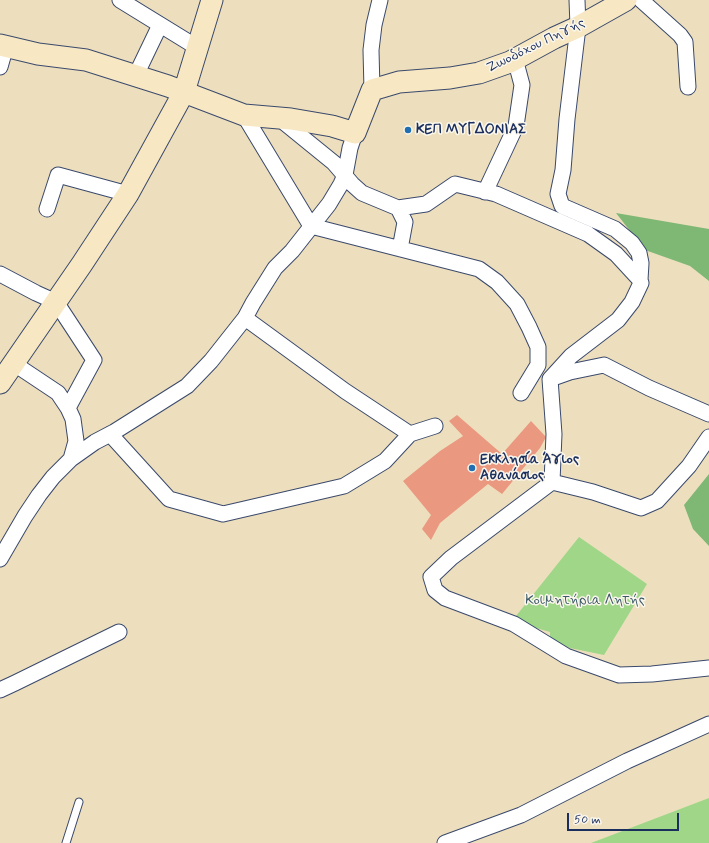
<!DOCTYPE html>
<html>
<head>
<meta charset="utf-8">
<style>
  body { margin:0 }
  #map { position:relative; width:709px; height:843px; overflow:hidden; background:#eddfbd; font-family:Mynerve,sans-serif }
  canvas { display:block }
  .scale { position:absolute; left:567px; top:813px; width:112px; height:18px; box-sizing:border-box; border:2px solid #1b2f5e; border-top:0; padding-left:5px; font-size:12px; line-height:14px; white-space:nowrap; color:#1b2f5e; -webkit-text-stroke:3px #fbf7ec; paint-order:stroke }
</style>
</head>
<body>
<div id="map">
<canvas width="709" height="843"></canvas>
<div class="scale">50 m</div>
</div>
<script>
const ctx = document.querySelector('canvas').getContext('2d');
ctx.lineJoin = 'round';
function fill(path, color) {
  ctx.fillStyle = color;
  ctx.fill(path, 'evenodd');
}
function toPath(rows) {
  const path = new Path2D();
  for (const r of rows) {
    path.moveTo(r[0], r[1]);
    for (let i = 2; i < r.length; i += 2) path.lineTo(r[i], r[i + 1]);
  }
  return path;
}
function trace(path, color, width, dash) {
  ctx.strokeStyle = color;
  ctx.lineWidth = width;
  ctx.lineCap = dash ? 'butt' : 'round';
  ctx.setLineDash(dash || []);
  ctx.stroke(path);
}
function drawText(font, color, halo, rows, align = 'center') {
  ctx.font = font + ' Mynerve,sans-serif';
  ctx.lineWidth = 3;
  ctx.setLineDash([]);
  ctx.textBaseline = 'middle';
  ctx.strokeStyle = halo;
  ctx.fillStyle = color;
  for (const [text, x, y, turn = 0] of rows) {
    ctx.save();
    ctx.translate(x, y);
    ctx.rotate((+turn || 0) * Math.PI / 180);
    ctx.textAlign = isNaN(turn) ? turn : align;
    if (halo) ctx.strokeText(text, 0, 0);
    ctx.fillText(text, 0, 0);
    ctx.restore();
  }
}
fill(toPath([
  [579,537,647,584,604,655,550,644,550,632,512,621],
  [709,798,709,843,591,843]
]), '#9fd688');
fill(toPath([
  [616,213,709,229,709,281,690,266,645,250],
  [709,474,709,546,693,529,684,505]
]), '#7fb774');
fill(toPath([
  [457,415,502,454,531,421,546,437,540,448,502,494,488,484,440,523,431,540,422,529,431,515,403,481,440,451,463,436,449,421]
]), '#ea987f');
const lane = toPath([
  [66,843,79,802]
]);
const street = toPath([
  [120,0,198,48],
  [641,0,680,35,685,42,688,87],
  [0,67,6,46],
  [136,75,160,25],
  [372,90,371,50,374,25,380,0],
  [244,115,311,226,479,269,497,282,517,304,529,327,538,347,538,365,521,393],
  [279,117,286,124,334,163,352,184,362,193,398,208,405,222,400,249],
  [485,192,516,126,522,85,515,59],
  [398,208,426,204,455,184,496,194,588,234,616,254,640,280],
  [47,209,58,175,128,194],
  [0,274,36,293,56,302,94,360,68,408],
  [245,318,345,391,410,434,435,426],
  [553,378,570,372,604,365,649,388,709,414],
  [110,434,169,499,223,514,344,486,385,461,410,434],
  [71,459,95,442,114,432,187,386,211,361,245,318,253,303,275,268,292,251,329,204,341,184,345,175,350,148,355,133],
  [552,482,554,434,550,379,571,356,618,320,632,302,641,283,640,280,641,263,639,253,632,243,615,229,562,206,558,194,563,170,567,119,578,27,577,0],
  [552,482,451,558,431,577,435,590,445,598,514,624,566,656,619,675,652,674,709,668],
  [552,482,593,492,641,508,657,501,689,466,709,437],
  [0,559,25,516,39,495,53,477,71,459,76,441,73,419,68,408,58,393,13,363],
  [0,690,15,683,119,632],
  [445,843,521,815,627,761,709,724]
]);
const secondary = toPath([
  [0,45,38,54,86,60,168,86,244,115,291,119,332,126,355,133,372,90,399,82,450,78,479,73,510,62,554,38,578,27,626,0],
  [0,383,82,264,128,194,184,92,212,0]
]);
trace(lane, '#3a496c', 9);
trace(street, '#3a496c', 17);
trace(secondary, '#3a496c', 23);
trace(lane, '#fff', 7);
trace(street, '#fff', 15);
trace(secondary, '#f7e8c3', 21);
for (const [x, y, r, color] of [
  [408,130,4,"#1f6fb2"],
  [472,468,4,"#1f6fb2"]
]) {
  const dot = new Path2D();
  dot.arc(x, y, r, 0, 2 * Math.PI);
  ctx.fillStyle = color;
  ctx.fill(dot);
  trace(dot, '#fbf7ec', 1.5);
}
drawText('14px', '#1b2f5e', '#fbf7ec', [
  ["Ζωοδόχου Πηγής",536,46,-26]
]);
drawText('bold 14px', '#1b2f5e', '#fbf7ec', [
  ["ΚΕΠ ΜΥΓΔΟΝΙΑΣ",416,130],
  ["Εκκλησία Άγιος",480,460],
  ["Αθανάσιος",480,476]
], 'left');
drawText('14px', '#3c5968', '#fbf7ec', [
  ["Κοιμητήρια Λητής",585,601]
]);
</script>
</body>
</html>
